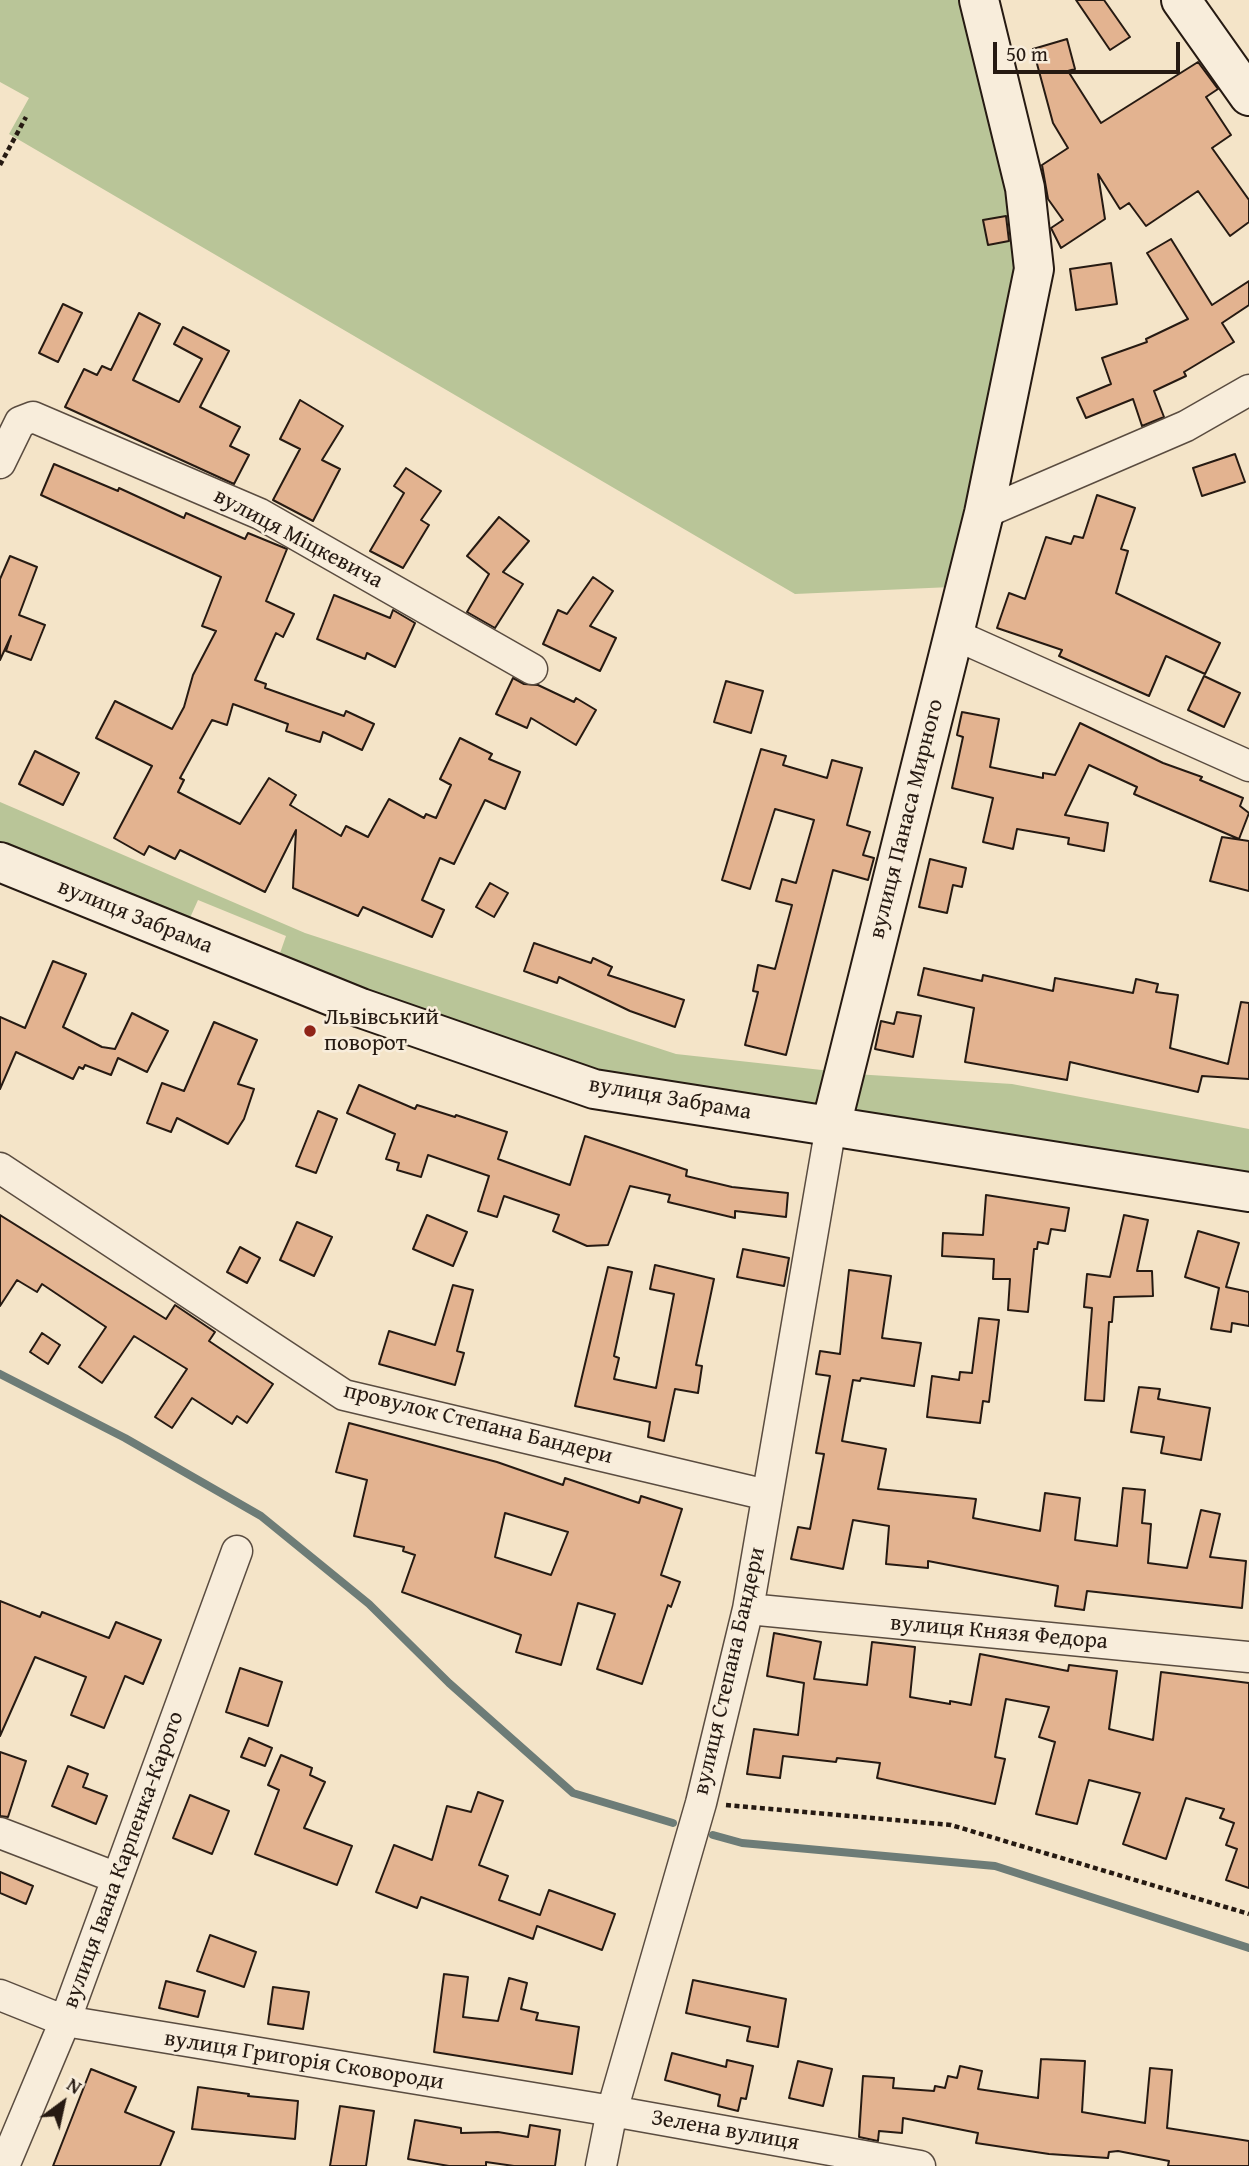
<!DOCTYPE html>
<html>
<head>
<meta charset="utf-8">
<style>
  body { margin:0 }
  #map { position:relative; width:1249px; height:2166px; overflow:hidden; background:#f4e4c8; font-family:"Gentium Book Plus",serif }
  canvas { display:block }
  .north { position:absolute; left:28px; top:2068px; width:70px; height:70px; -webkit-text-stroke:5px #f8eddb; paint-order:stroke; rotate:33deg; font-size:19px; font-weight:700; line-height:28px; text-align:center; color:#261a12 }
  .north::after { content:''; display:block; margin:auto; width:24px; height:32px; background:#261a12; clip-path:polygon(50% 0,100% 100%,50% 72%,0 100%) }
  .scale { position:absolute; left:993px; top:42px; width:187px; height:32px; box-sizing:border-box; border:4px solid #261a12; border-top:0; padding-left:9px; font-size:21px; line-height:24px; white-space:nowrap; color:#261a12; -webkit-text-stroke:5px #f8eddb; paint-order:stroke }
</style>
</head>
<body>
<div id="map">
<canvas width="1249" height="2166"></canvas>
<div class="north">N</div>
<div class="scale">50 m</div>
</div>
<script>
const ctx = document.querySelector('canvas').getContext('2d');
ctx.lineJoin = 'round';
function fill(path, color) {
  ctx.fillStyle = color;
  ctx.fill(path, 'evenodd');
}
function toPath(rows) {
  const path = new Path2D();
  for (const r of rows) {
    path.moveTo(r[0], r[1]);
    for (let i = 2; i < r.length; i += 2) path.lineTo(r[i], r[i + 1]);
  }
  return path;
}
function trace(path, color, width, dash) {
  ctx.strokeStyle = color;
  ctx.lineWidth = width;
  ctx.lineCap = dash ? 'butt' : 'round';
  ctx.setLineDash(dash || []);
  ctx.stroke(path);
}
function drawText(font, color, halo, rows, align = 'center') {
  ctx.font = font + ' "Gentium Book Plus",serif';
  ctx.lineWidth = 5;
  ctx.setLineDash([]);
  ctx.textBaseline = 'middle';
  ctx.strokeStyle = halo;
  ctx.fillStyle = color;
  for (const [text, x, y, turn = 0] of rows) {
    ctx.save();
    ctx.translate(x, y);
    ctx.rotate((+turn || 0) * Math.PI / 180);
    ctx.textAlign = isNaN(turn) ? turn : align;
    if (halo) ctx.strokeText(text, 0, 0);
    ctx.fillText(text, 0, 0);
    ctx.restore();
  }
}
fill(toPath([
  [0,0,965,0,1012,190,1022,269,951,587,795,594,9,134,29,98,0,82],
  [0,802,305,933,676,1054,831,1071,822,1107,598,1072,367,992,279,956,286,936,198,900,189,920,0,843],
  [855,1074,1012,1084,1249,1129,1249,1174,846,1110]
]), '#b9c598');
trace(toPath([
  [0,1374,125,1438,261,1516,369,1604,449,1683,573,1793,673,1823],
  [713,1835,742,1843,995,1866,1249,1948]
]), '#6d7c77', 8);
const building = toPath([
  [1076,0,1104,0,1130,37,1110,50,1076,0],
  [1067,39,1075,69,1068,71,1101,123,1198,62,1218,89,1206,97,1231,135,1212,148,1249,200,1249,222,1230,236,1198,191,1146,226,1129,203,1120,209,1098,174,1105,219,1061,248,1051,228,1063,220,1048,199,1042,165,1068,148,1053,123,1033,49,1067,39],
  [1006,216,1009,241,988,245,983,220,1006,216],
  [1171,239,1212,305,1249,281,1249,305,1222,323,1234,342,1184,372,1186,376,1154,391,1164,417,1142,426,1133,399,1086,418,1077,398,1111,384,1102,358,1147,342,1146,339,1188,319,1147,253,1171,239],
  [1111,263,1117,304,1076,310,1070,269,1111,263],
  [63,304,82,313,58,362,39,353,63,304],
  [139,313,160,324,133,380,179,402,202,359,174,344,183,327,229,351,200,407,240,427,230,446,249,455,234,484,65,407,84,369,97,375,102,366,111,370,139,313],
  [300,400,343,426,322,460,340,469,313,521,273,500,300,449,280,439,300,400],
  [1235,454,1245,482,1202,496,1193,468,1235,454],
  [54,464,118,491,119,488,184,518,186,513,245,539,248,533,287,549,266,601,294,614,283,637,276,633,255,680,266,684,265,688,344,716,346,711,374,724,362,750,323,732,320,742,286,731,288,724,233,704,227,725,212,720,180,778,184,780,178,792,240,824,269,778,296,795,290,805,341,836,346,826,368,837,389,799,424,818,426,814,436,818,451,785,440,779,460,738,492,754,489,759,520,772,505,809,485,800,454,864,440,858,422,900,444,910,432,937,363,907,358,916,293,888,296,830,265,892,180,850,175,859,149,846,144,855,114,838,152,766,96,738,115,701,172,729,184,707,193,675,216,631,202,626,221,577,41,495,54,464],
  [406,468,441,491,421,520,429,525,403,568,370,551,404,493,394,486,406,468],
  [1097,495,1135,508,1121,549,1128,551,1116,593,1220,643,1205,674,1166,656,1149,696,1059,656,1062,650,997,628,1009,593,1025,599,1046,537,1071,544,1074,536,1083,538,1097,495],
  [499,517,529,541,503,572,523,584,495,628,467,612,489,574,467,556,499,517],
  [10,556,37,567,19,615,45,625,31,660,6,651,11,636,0,660,0,579,10,556],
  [593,577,613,591,590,626,616,638,600,671,543,644,558,610,567,614,593,577],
  [334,595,390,618,393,610,415,623,395,667,367,653,365,659,317,639,334,595],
  [1204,676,1240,693,1224,727,1188,710,1204,676],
  [513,678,524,684,538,685,574,702,576,698,596,710,576,745,531,718,527,728,496,714,513,678],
  [726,681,763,691,751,733,714,722,726,681],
  [962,712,999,719,990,767,1043,778,1043,773,1055,775,1080,723,1163,763,1202,777,1200,780,1243,798,1240,806,1249,813,1239,839,1134,794,1137,787,1089,765,1065,815,1108,823,1104,851,1068,844,1069,838,1017,829,1013,849,983,842,993,798,952,788,963,737,957,735,962,712],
  [761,749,786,756,783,765,827,778,832,760,862,768,847,825,870,832,863,855,874,858,868,880,833,870,786,1055,745,1045,758,992,753,991,758,965,775,969,792,905,776,901,782,879,796,883,814,820,775,809,750,889,722,880,761,749],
  [35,751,79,773,63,805,19,784,35,751],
  [1222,837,1249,841,1249,891,1210,881,1222,837],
  [930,859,966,868,962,887,953,885,947,913,919,907,930,859],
  [490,883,508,893,494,917,476,907,490,883],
  [534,943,591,963,593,958,612,967,608,975,684,1000,675,1027,630,1011,559,977,557,983,524,971,534,943],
  [53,961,86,974,63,1027,102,1047,115,1049,132,1013,168,1031,147,1072,118,1058,111,1075,85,1065,83,1069,79,1067,73,1079,16,1052,0,1089,0,1017,25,1028,53,961],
  [924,968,982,981,983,975,1053,991,1055,978,1133,993,1136,979,1158,984,1156,992,1178,995,1170,1048,1228,1064,1241,1002,1249,1003,1249,1079,1202,1076,1198,1092,1070,1062,1067,1080,965,1062,974,1008,918,995,924,968],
  [897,1012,921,1016,913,1057,875,1049,881,1021,894,1024,897,1012],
  [214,1022,257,1040,238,1084,254,1089,244,1119,228,1144,177,1118,171,1132,147,1123,162,1083,184,1091,214,1022],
  [359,1085,415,1109,417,1105,455,1117,456,1115,507,1132,498,1159,570,1185,585,1136,687,1170,686,1176,732,1187,788,1193,786,1217,735,1211,735,1218,668,1202,670,1195,630,1186,608,1245,587,1246,553,1231,559,1215,504,1196,497,1217,478,1211,489,1176,428,1155,421,1177,397,1170,399,1163,386,1159,395,1134,347,1113,359,1085],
  [318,1111,337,1119,316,1173,296,1166,318,1111],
  [986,1195,1069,1208,1065,1231,1051,1229,1048,1244,1038,1242,1037,1249,1034,1249,1028,1312,1008,1310,1010,1279,993,1279,994,1259,942,1256,943,1233,983,1235,986,1195],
  [0,1215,166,1319,175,1305,215,1332,209,1341,273,1384,247,1423,237,1416,232,1424,192,1398,172,1428,155,1417,187,1369,134,1336,102,1383,79,1367,106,1327,42,1284,37,1292,17,1280,0,1306,0,1215],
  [427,1215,467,1232,453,1266,413,1249,427,1215],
  [1124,1215,1148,1220,1137,1271,1152,1271,1153,1296,1114,1297,1112,1322,1109,1322,1104,1401,1085,1400,1092,1308,1084,1307,1087,1274,1110,1277,1124,1215],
  [297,1222,332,1237,314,1276,280,1260,297,1222],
  [1198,1231,1239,1243,1226,1287,1249,1292,1249,1326,1232,1323,1231,1332,1211,1329,1219,1288,1185,1277,1198,1231],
  [240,1247,260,1258,247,1283,227,1272,240,1247],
  [743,1249,789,1258,784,1286,737,1277,743,1249],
  [655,1265,714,1279,696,1365,702,1366,698,1393,675,1389,664,1441,648,1437,650,1422,575,1406,608,1267,632,1272,614,1356,619,1358,614,1379,656,1388,674,1294,650,1289,655,1265],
  [849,1270,891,1276,882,1338,921,1343,914,1386,861,1378,860,1381,853,1380,842,1441,886,1449,878,1489,976,1499,973,1518,1040,1531,1045,1493,1080,1498,1075,1540,1117,1546,1123,1488,1145,1490,1142,1523,1151,1524,1148,1563,1187,1568,1201,1510,1220,1514,1210,1557,1246,1561,1242,1608,1087,1591,1084,1610,1055,1606,1058,1586,928,1561,928,1568,886,1564,889,1526,853,1520,843,1569,791,1559,798,1527,810,1529,824,1454,816,1453,830,1376,816,1374,820,1351,840,1354,849,1270],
  [453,1285,473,1290,457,1351,464,1353,455,1385,379,1364,389,1331,435,1345,453,1285],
  [979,1318,999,1320,989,1402,983,1401,980,1423,927,1417,932,1376,959,1380,960,1372,972,1373,979,1318],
  [42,1333,60,1345,48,1364,30,1352,42,1333],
  [1139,1387,1160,1389,1158,1399,1210,1408,1201,1460,1161,1453,1164,1437,1131,1432,1139,1387],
  [349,1423,497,1462,563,1485,565,1478,639,1503,641,1496,682,1509,661,1575,680,1582,671,1607,668,1605,642,1684,597,1669,615,1614,578,1603,561,1665,516,1652,521,1635,402,1592,415,1555,403,1551,404,1547,354,1536,367,1480,336,1472,349,1423],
  [505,1513,568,1532,551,1575,495,1557,505,1513],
  [0,1601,40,1617,42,1612,109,1638,116,1622,161,1640,143,1684,125,1676,104,1728,71,1715,86,1677,35,1657,0,1736,0,1601],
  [774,1633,821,1642,814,1679,867,1685,872,1642,915,1647,910,1697,950,1704,950,1701,971,1705,980,1654,1068,1671,1069,1665,1117,1671,1109,1729,1153,1740,1161,1672,1249,1683,1249,1888,1226,1880,1237,1849,1226,1845,1234,1823,1220,1818,1224,1809,1186,1798,1166,1859,1123,1844,1140,1793,1089,1780,1077,1824,1036,1814,1055,1742,1039,1737,1049,1707,1006,1699,995,1757,1005,1759,995,1804,877,1778,880,1763,837,1758,836,1762,783,1756,780,1778,747,1774,754,1729,798,1735,804,1683,767,1676,774,1633],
  [240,1668,282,1682,268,1726,226,1712,240,1668],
  [249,1738,272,1748,265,1766,241,1757,249,1738],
  [0,1752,26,1761,8,1817,0,1816,0,1752],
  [281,1755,312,1768,310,1775,325,1782,304,1828,352,1846,337,1885,255,1854,279,1790,268,1785,281,1755],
  [68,1766,88,1774,83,1787,107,1796,96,1824,52,1806,68,1766],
  [478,1792,503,1801,479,1865,508,1876,499,1900,540,1915,549,1890,615,1914,602,1950,537,1926,533,1939,421,1897,417,1908,376,1892,394,1845,432,1860,447,1806,471,1812,478,1792],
  [190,1795,229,1811,212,1854,173,1838,190,1795],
  [0,1872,33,1886,26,1904,0,1893,0,1872],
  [210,1935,256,1952,244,1987,197,1971,210,1935],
  [444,1974,468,1977,463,2017,498,2021,509,1978,527,1983,521,2009,538,2013,536,2020,579,2027,572,2074,434,2052,444,1974],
  [693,1980,786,1999,778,2047,747,2041,750,2027,686,2013,693,1980],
  [166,1981,205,1991,198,2017,159,2008,166,1981],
  [273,1987,309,1992,303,2029,268,2024,273,1987],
  [672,2053,726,2067,727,2060,753,2066,746,2099,741,2098,738,2111,718,2106,720,2095,665,2080,672,2053],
  [1041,2059,1085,2061,1082,2112,1145,2123,1150,2068,1172,2070,1167,2128,1249,2141,1249,2166,1168,2166,1169,2161,1118,2151,1109,2152,1108,2158,1049,2154,976,2143,978,2133,903,2118,902,2133,879,2131,878,2141,859,2137,863,2076,894,2078,893,2088,934,2091,935,2086,945,2088,948,2076,957,2078,960,2066,982,2071,978,2089,1038,2098,1041,2059],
  [798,2061,832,2069,823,2106,789,2098,798,2061],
  [91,2069,136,2087,125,2112,174,2132,160,2166,53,2166,91,2069],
  [198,2087,249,2094,248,2096,298,2101,295,2139,192,2129,198,2087],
  [340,2106,374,2111,366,2166,330,2166,340,2106],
  [415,2120,461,2128,461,2133,498,2132,528,2137,530,2125,560,2130,555,2166,514,2166,486,2162,486,2166,449,2166,408,2159,415,2120]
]);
fill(building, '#e3b390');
trace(building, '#261a12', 2);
const street = toPath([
  [0,463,20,422,33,417,260,514,532,669],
  [984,513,1186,426,1249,390],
  [953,634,1249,766],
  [0,1168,344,1395,767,1495],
  [748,1609,1249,1657],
  [0,1833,117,1878],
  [0,1995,65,2021,612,2111,920,2166],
  [4,2166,65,2021,237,1551],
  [601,2166,612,2111,701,1803,748,1609,831,1126]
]);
const secondary = toPath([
  [1181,0,1249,96],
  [0,862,361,1008,594,1089,1249,1192],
  [831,1126,984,513,1034,269,1025,188,979,0]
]);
trace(street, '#5a4c40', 33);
trace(secondary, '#261a12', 42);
trace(toPath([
  [0,165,26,117],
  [726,1805,951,1825,1249,1914]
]), '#261a12', 4.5, [5, 3.5]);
trace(street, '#f8eddb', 30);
trace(secondary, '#f8eddb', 38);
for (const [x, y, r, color] of [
  [310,1031,7,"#8f2418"]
]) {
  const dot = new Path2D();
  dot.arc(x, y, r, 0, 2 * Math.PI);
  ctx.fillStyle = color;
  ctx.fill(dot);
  trace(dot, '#f8eddb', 2.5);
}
drawText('23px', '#261a12', '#f8eddb', [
  ["вулиця Міцкевича",298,539,28],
  ["вулиця Панаса Мирного",907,819,-76],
  ["вулиця Забрама",135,917,22],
  ["вулиця Забрама",670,1099,10],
  ["провулок Степана Бандери",478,1424,14],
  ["вулиця Князя Федора",999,1633,5],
  ["вулиця Степана Бандери",730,1671,-77],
  ["вулиця Івана Карпенка-Карого",124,1860,-70],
  ["вулиця Григорія Сковороди",304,2061,9],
  ["Зелена вулиця",725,2131,10]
]);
drawText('23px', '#261a12', '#f8eddb', [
  ["Львівський",324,1018],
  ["поворот",324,1044]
], 'left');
</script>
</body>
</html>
